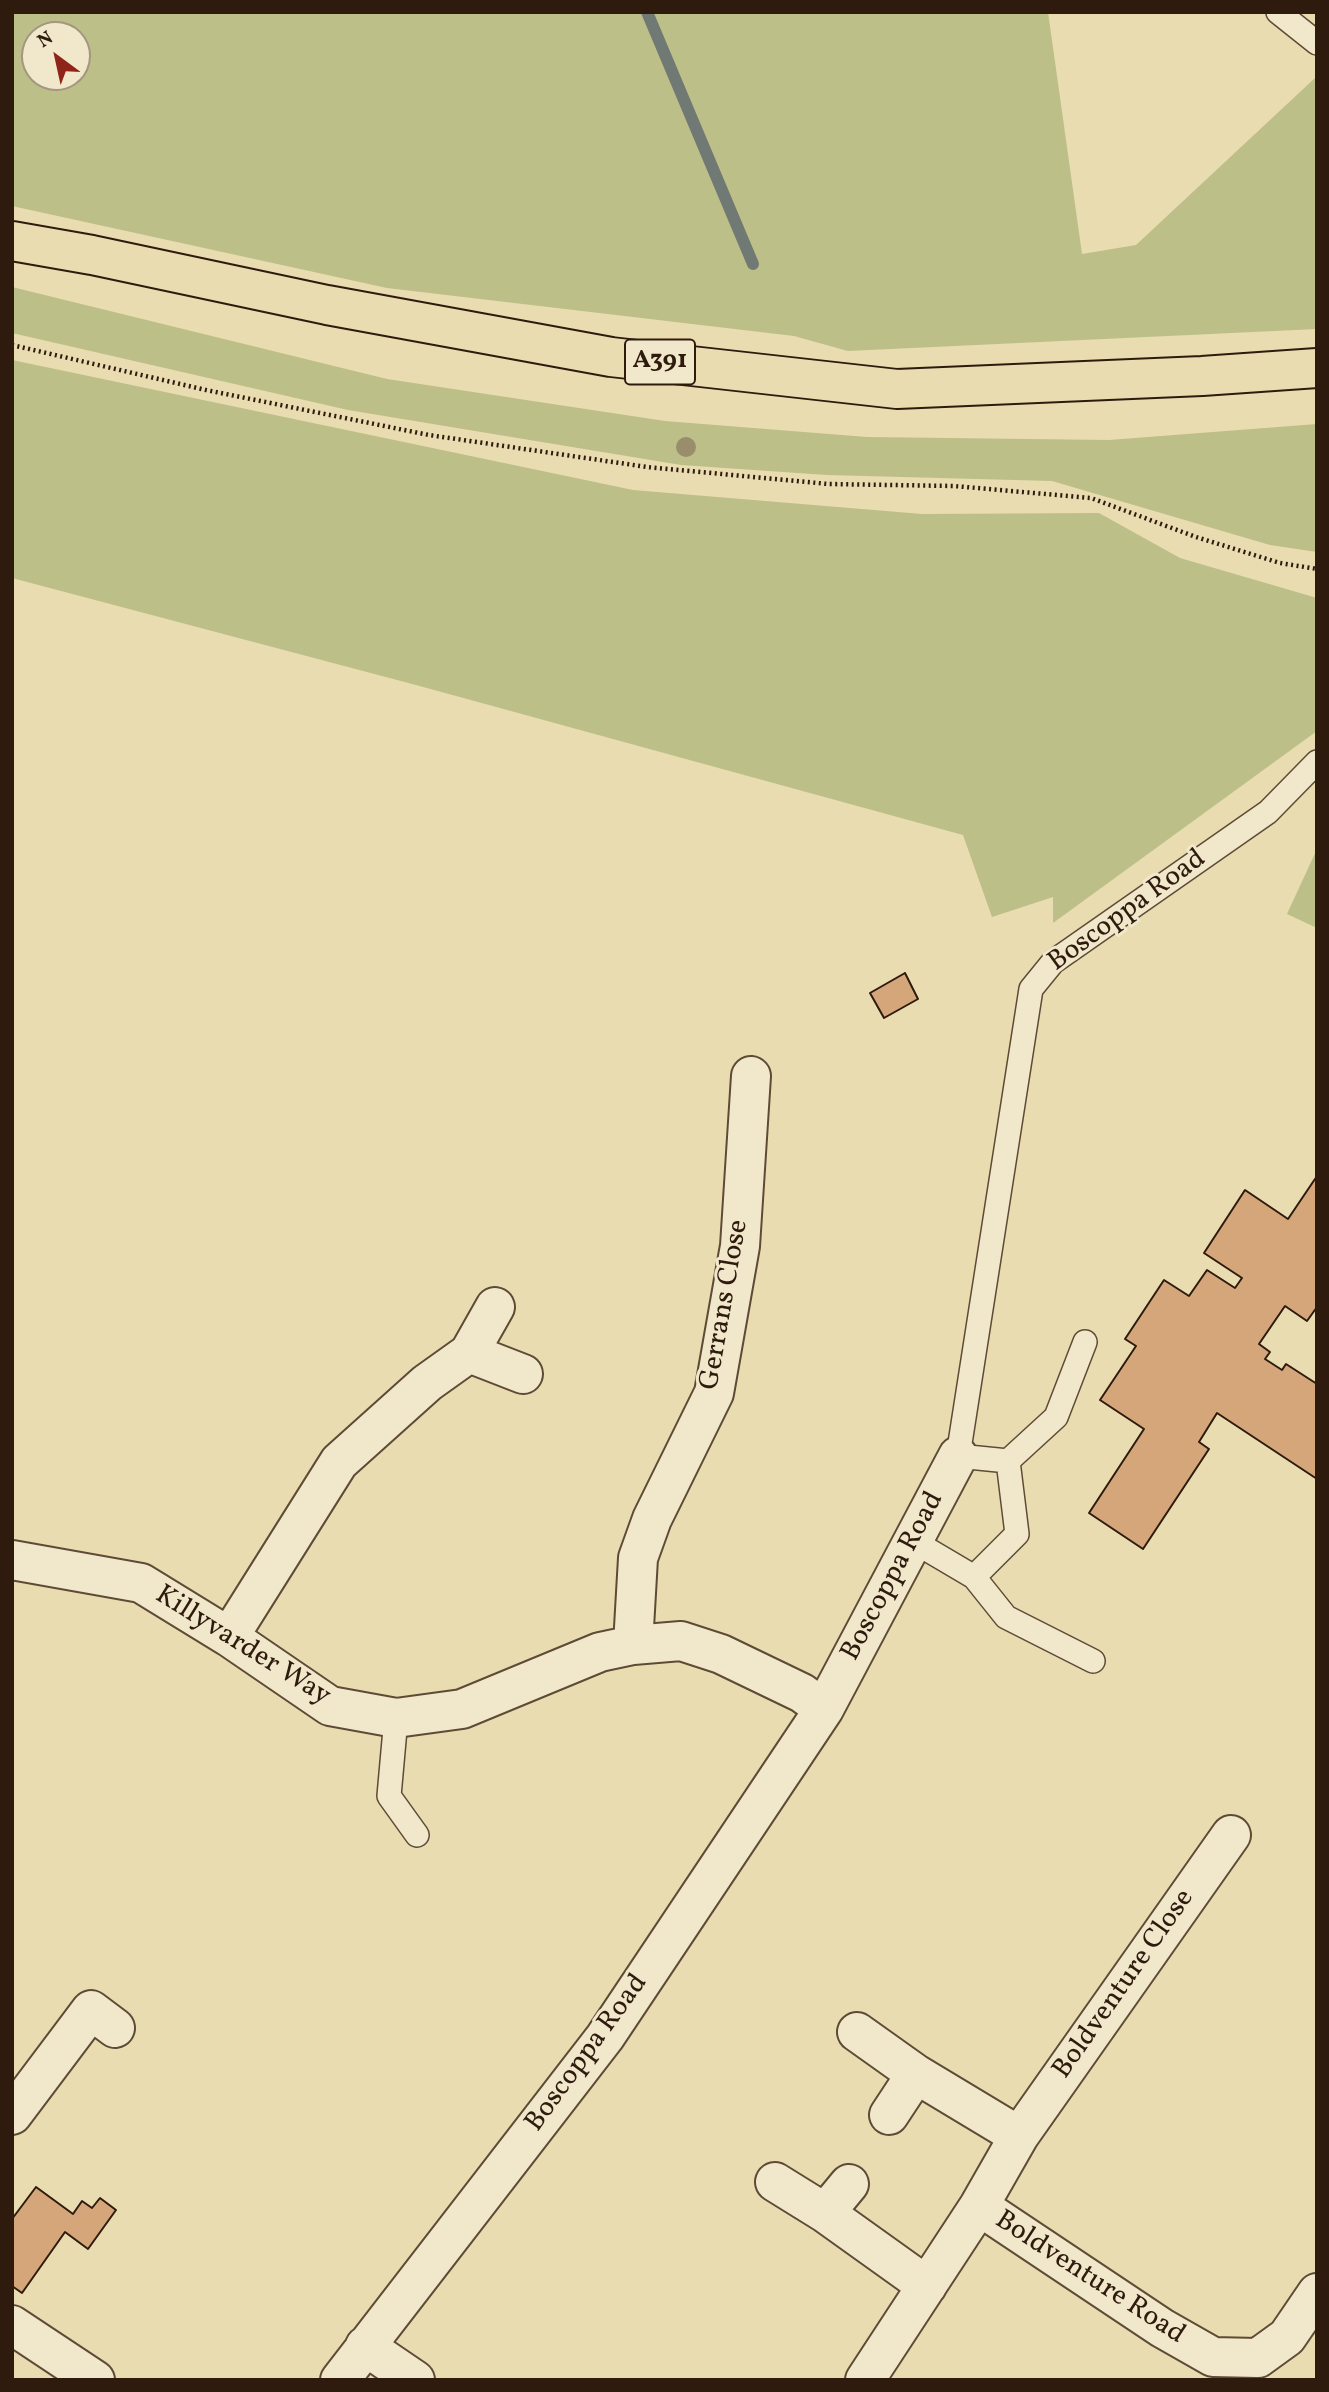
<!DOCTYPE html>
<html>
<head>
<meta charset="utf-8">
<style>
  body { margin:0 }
  #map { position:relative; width:1329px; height:2392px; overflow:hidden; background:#e9dcb0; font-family:Vollkorn,serif }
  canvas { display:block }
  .frame { position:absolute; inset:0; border:14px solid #2e1b0e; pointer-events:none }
  .north { position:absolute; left:21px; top:21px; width:70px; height:70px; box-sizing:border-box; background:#f1e8cc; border:2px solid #a39680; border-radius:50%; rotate:327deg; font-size:19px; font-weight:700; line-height:28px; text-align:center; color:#2e1b0e }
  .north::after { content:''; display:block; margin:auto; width:24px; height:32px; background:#8f2418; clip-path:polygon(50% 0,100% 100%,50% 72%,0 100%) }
</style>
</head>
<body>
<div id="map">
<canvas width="1329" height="2392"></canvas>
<div class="frame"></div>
<div class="north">N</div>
</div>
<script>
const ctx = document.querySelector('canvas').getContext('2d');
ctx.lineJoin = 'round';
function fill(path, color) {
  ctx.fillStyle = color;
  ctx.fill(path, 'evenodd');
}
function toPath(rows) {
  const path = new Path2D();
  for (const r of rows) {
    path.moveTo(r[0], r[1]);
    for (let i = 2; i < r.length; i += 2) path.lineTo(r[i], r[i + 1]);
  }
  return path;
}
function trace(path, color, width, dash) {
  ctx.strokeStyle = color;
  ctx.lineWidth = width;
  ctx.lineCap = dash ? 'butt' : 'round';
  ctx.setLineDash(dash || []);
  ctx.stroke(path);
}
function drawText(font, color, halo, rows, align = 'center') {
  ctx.font = font + ' Vollkorn,serif';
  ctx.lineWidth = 6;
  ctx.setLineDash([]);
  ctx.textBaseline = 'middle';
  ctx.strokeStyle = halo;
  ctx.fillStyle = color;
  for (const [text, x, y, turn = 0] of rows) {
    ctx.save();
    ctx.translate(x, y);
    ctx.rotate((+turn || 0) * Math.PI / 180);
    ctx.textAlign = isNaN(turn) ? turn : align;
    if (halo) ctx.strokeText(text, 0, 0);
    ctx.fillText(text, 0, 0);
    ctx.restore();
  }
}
fill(toPath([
  [12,12,1048,12,1082,254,1136,245,1315,78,1317,84,1317,329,848,351,794,336,387,288,12,206],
  [35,35,77,35,77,77,35,77],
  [12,287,387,379,665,421,867,437,1109,440,1317,424,1317,552,1270,545,1052,481,827,475,681,465,348,410,12,333],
  [12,360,633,490,922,514,1099,513,1180,558,1317,598,1317,731,1053,923,1053,897,992,917,963,835,416,685,12,578],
  [1317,849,1317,928,1287,914]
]), '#bcbf87');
trace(toPath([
  [647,12,753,264]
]), '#717974', 12);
const building = toPath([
  [905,973,918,999,884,1018,870,993,905,973],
  [1317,1176,1317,1307,1307,1321,1285,1306,1259,1344,1270,1352,1265,1359,1282,1370,1286,1364,1317,1384,1317,1479,1217,1413,1199,1442,1209,1449,1143,1549,1089,1513,1144,1429,1100,1400,1136,1346,1125,1339,1164,1280,1189,1296,1207,1270,1235,1288,1242,1278,1204,1253,1245,1190,1288,1219,1317,1176],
  [36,2187,73,2214,82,2201,92,2208,100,2198,116,2210,88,2249,65,2232,22,2293,12,2286,12,2219,36,2187]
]);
fill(building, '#d4a67a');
trace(building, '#2e1b0e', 2);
const service = toPath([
  [1278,12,1317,43],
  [1008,1461,1056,1417,1085,1342],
  [913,1541,974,1577,1006,1617,1093,1661],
  [974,1577,1017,1534,1008,1461,958,1456,1031,989,1053,962,1268,812,1317,762],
  [396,1718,389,1796,417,1835]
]);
const minor = toPath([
  [469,1353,523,1374],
  [12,1560,141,1583,229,1637,330,1706,396,1718,462,1709,600,1652,633,1645,681,1641,721,1654,802,1693,824,1709],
  [229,1637,339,1462,427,1383,469,1353,495,1307],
  [633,1645,638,1558,652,1519,714,1393,740,1246,751,1076],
  [857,2032,916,2074,1019,2136],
  [12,2115,91,2010,115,2028],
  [889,2115,916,2074],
  [775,2182,825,2213,927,2286],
  [979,2206,1162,2328,1213,2357,1258,2358],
  [825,2213,849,2184],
  [12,2325,95,2380],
  [365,2346,415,2380],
  [1258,2358,1287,2337,1317,2293],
  [340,2380,605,2037,824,1709,958,1456],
  [865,2380,979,2206,1019,2136,1231,1835]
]);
const trunk = toPath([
  [12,241,92,255,327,305,611,357,897,389,1202,376,1317,368]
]);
trace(service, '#5d4b36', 26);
trace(minor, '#5d4b36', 42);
trace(trunk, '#2e1b0e', 42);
trace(toPath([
  [12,345,206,390,429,435,647,467,828,484,954,486,1091,498,1196,537,1280,563,1317,569]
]), '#2e1b0e', 4.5, [2, 3.5]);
trace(service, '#f1e8cc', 23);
trace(minor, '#f1e8cc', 38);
trace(trunk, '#e9dcb0', 38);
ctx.fillStyle = '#9a8d6b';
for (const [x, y] of [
  [686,447]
]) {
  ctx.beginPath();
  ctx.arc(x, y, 10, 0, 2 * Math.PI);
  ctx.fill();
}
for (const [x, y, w] of [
  [660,362,70]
]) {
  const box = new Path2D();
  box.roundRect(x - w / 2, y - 22.5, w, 45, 5);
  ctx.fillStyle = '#f1e8cc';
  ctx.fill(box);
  trace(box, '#2e1b0e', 2);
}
drawText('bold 26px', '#2e1b0e', null, [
  ["A391",660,362]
]);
drawText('28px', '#2e1b0e', '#f1e8cc', [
  ["Boscoppa Road",1128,912,-36],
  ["Gerrans Close",726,1305,-80],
  ["Boscoppa Road",894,1577,-62],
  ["Killyvarder Way",242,1647,32],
  ["Boldventure Close",1125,1985,-55],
  ["Boscoppa Road",588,2054,-54],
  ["Boldventure Road",1089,2279,33]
]);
</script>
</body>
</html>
